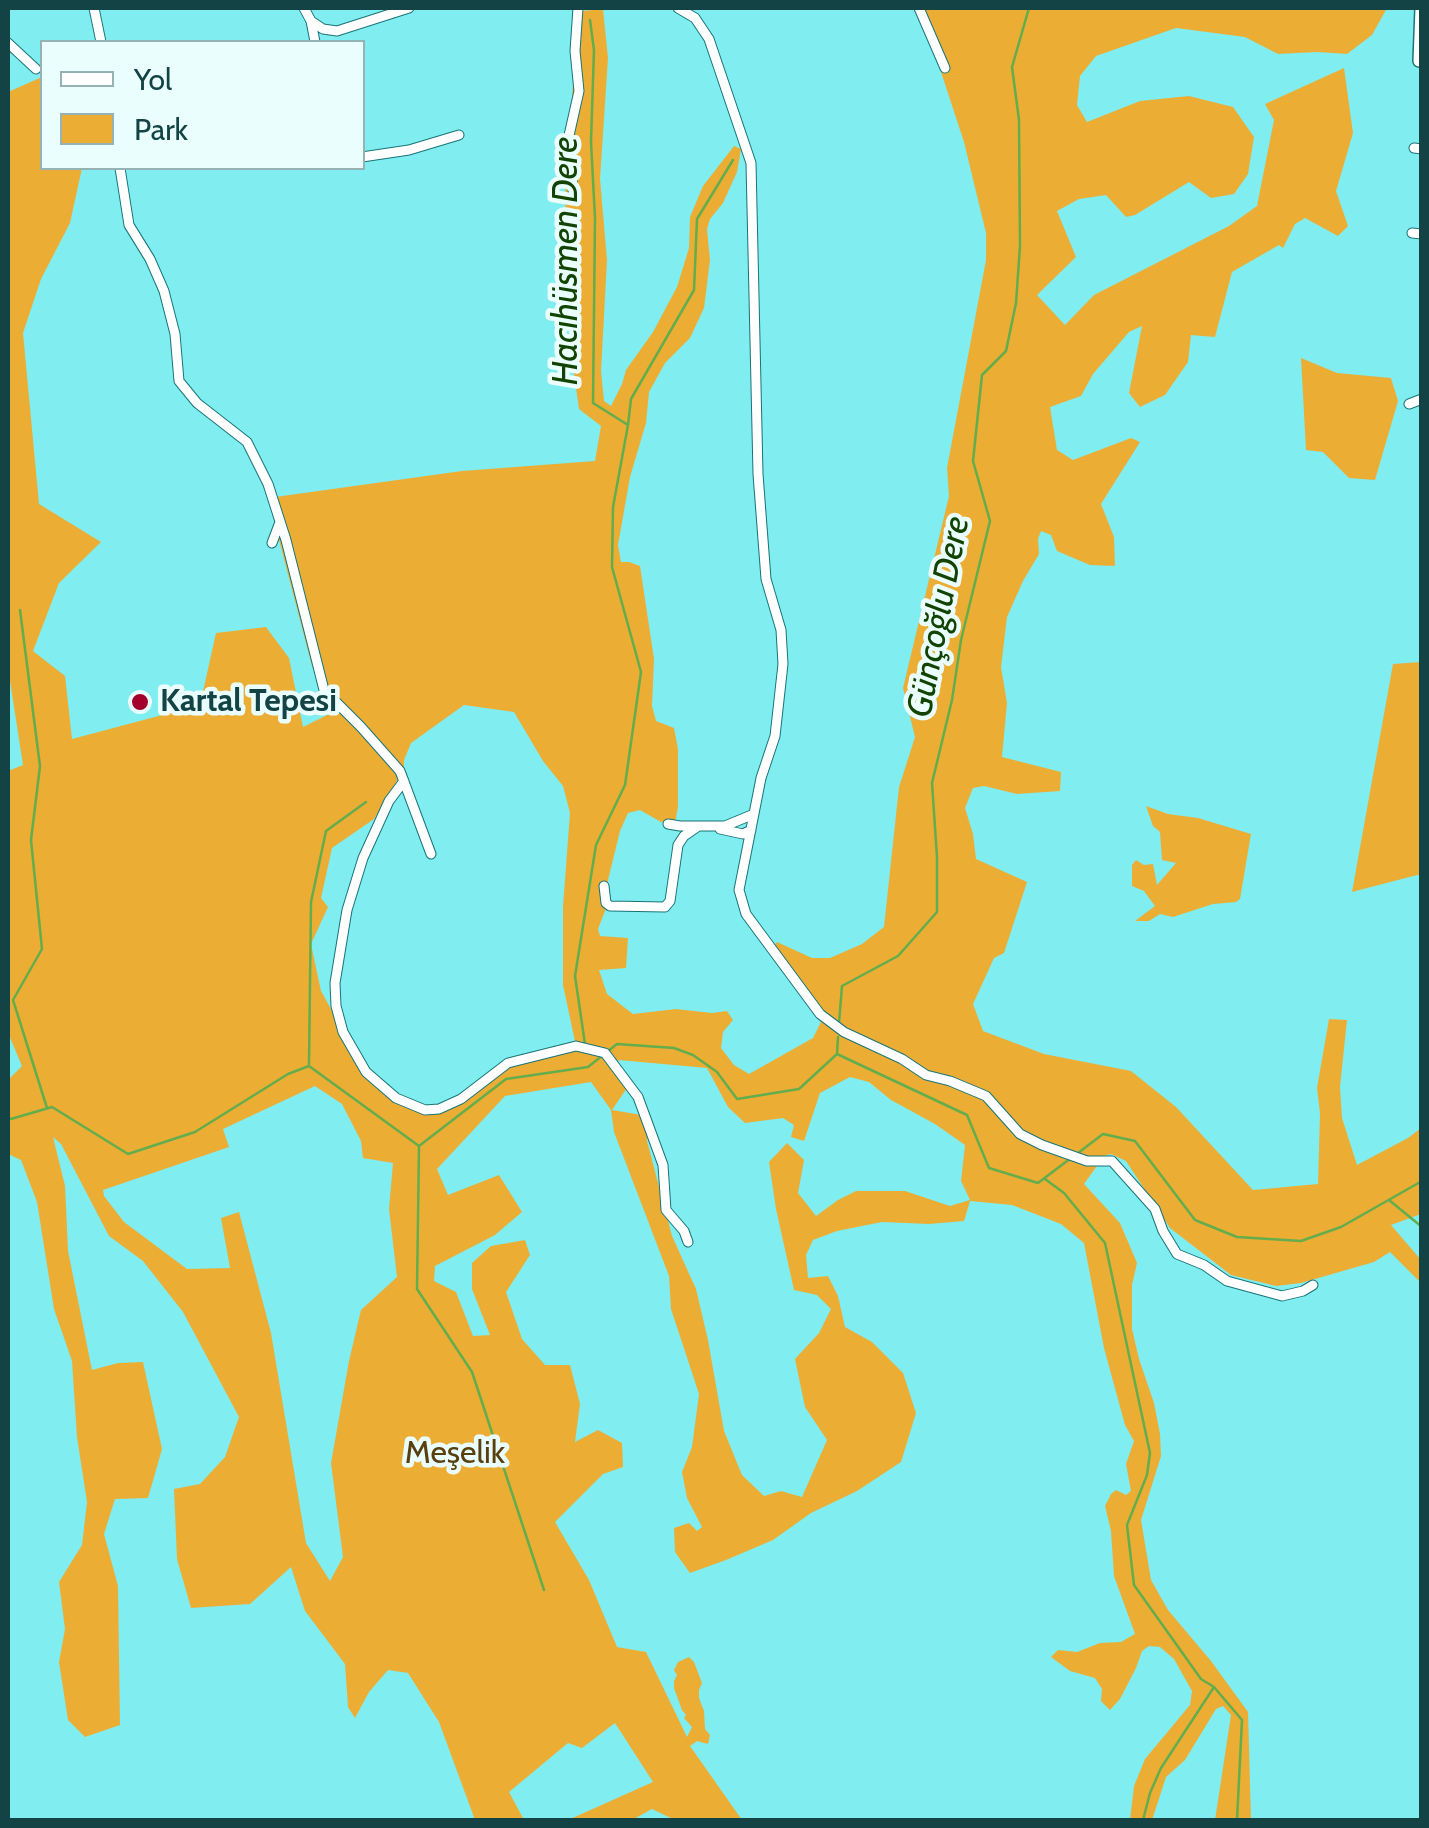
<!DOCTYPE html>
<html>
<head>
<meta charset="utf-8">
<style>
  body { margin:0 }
  #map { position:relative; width:1429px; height:1828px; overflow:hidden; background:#80edf1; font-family:Cabin,sans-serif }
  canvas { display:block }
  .frame { position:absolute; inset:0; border:10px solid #134345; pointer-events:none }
  .legend { position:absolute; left:40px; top:40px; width:325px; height:130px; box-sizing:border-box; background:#ebfefe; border:2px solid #95b3b4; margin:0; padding:12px 18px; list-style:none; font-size:30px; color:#134345 }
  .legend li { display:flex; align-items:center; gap:20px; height:50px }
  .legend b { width:50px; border:2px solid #95b3b4 }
</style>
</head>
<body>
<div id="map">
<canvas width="1429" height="1828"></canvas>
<div class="frame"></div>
<ul class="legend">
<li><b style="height:12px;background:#fff"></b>Yol</li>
<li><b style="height:28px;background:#ecad35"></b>Park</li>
</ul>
</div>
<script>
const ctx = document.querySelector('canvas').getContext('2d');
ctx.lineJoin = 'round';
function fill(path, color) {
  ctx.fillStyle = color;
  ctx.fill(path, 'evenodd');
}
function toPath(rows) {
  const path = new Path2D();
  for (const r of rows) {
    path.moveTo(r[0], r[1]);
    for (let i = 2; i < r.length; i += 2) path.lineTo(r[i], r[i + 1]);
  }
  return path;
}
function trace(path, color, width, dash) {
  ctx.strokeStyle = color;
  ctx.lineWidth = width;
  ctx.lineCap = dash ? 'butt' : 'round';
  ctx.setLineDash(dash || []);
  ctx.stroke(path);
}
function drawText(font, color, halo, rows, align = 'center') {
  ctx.font = font + ' Cabin,sans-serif';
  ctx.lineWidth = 9;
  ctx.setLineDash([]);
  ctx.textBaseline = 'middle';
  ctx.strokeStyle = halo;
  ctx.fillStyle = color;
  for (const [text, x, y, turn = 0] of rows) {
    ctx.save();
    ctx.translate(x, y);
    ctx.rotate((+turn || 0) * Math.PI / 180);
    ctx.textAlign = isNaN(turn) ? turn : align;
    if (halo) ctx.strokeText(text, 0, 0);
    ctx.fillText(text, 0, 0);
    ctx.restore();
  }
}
fill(toPath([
  [920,8,1387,8,1372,35,1347,54,1317,52,1278,54,1245,37,1176,28,1096,56,1080,76,1077,105,1087,122,1140,101,1189,96,1233,107,1254,137,1248,174,1234,194,1211,198,1189,182,1135,215,1126,217,1106,195,1079,199,1057,211,1076,257,1037,295,1065,325,1094,295,1229,226,1257,206,1274,120,1265,104,1344,68,1353,133,1336,191,1348,226,1338,236,1305,218,1295,224,1283,248,1279,245,1232,272,1215,337,1191,335,1188,362,1165,395,1140,407,1129,393,1142,326,1129,332,1093,374,1081,396,1050,407,1057,450,1073,460,1131,438,1140,442,1101,504,1114,537,1115,566,1090,565,1057,551,1051,535,1041,531,1038,539,1039,554,1023,581,1007,617,1001,667,1007,703,1002,757,1061,772,1060,791,1017,794,984,786,973,788,965,808,973,834,976,859,1027,882,1004,953,994,958,973,1004,983,1031,1044,1054,1131,1071,1176,1107,1253,1190,1318,1184,1320,1113,1317,1088,1329,1019,1347,1020,1340,1087,1342,1118,1357,1165,1408,1138,1421,1128,1421,1214,1391,1225,1421,1260,1421,1283,1390,1252,1374,1262,1301,1283,1276,1286,1231,1275,1170,1228,1126,1161,1111,1154,1104,1156,1084,1184,1120,1223,1137,1263,1132,1285,1132,1329,1139,1359,1154,1403,1160,1434,1161,1456,1141,1520,1151,1580,1168,1610,1211,1661,1248,1712,1251,1820,1215,1820,1231,1715,1223,1706,1216,1709,1185,1760,1166,1777,1152,1820,1130,1820,1134,1786,1145,1759,1190,1705,1192,1691,1174,1659,1160,1647,1149,1646,1142,1651,1136,1668,1120,1699,1110,1710,1101,1701,1102,1689,1095,1678,1070,1671,1051,1657,1058,1650,1077,1652,1100,1643,1121,1642,1135,1634,1114,1576,1111,1531,1105,1506,1111,1494,1116,1490,1126,1495,1131,1491,1126,1464,1134,1441,1125,1425,1104,1348,1084,1243,1061,1224,1012,1205,970,1201,964,1221,929,1224,882,1222,837,1231,813,1240,806,1255,808,1278,828,1276,838,1296,845,1327,872,1342,903,1373,916,1413,901,1462,857,1491,811,1513,773,1540,726,1560,690,1573,675,1552,674,1528,689,1523,697,1531,702,1527,687,1498,682,1472,692,1447,699,1394,671,1309,669,1276,614,1132,611,1110,591,1082,505,1096,437,1169,448,1195,499,1175,522,1212,495,1235,435,1266,434,1281,456,1292,473,1336,490,1335,472,1289,472,1263,491,1246,525,1240,530,1255,506,1292,522,1339,545,1365,570,1365,580,1404,575,1442,598,1430,622,1443,623,1467,603,1474,555,1522,589,1580,617,1647,646,1652,687,1737,692,1727,684,1718,686,1715,682,1710,674,1688,674,1681,677,1675,674,1670,678,1662,689,1657,694,1662,702,1683,699,1690,699,1698,704,1711,705,1729,710,1735,708,1744,697,1741,690,1746,742,1820,675,1820,652,1809,632,1820,568,1820,653,1782,615,1723,582,1748,568,1743,509,1792,524,1820,475,1820,439,1722,408,1673,388,1670,369,1692,355,1718,348,1707,345,1664,305,1611,291,1567,250,1604,191,1608,177,1559,174,1489,200,1484,225,1457,239,1417,183,1312,143,1261,109,1236,61,1144,53,1137,65,1186,68,1251,92,1370,118,1363,143,1362,162,1449,148,1498,115,1499,104,1534,118,1586,120,1725,85,1737,68,1720,59,1662,65,1629,59,1582,82,1545,87,1502,77,1437,72,1361,54,1309,37,1202,21,1160,8,1154,8,1080,22,1066,8,1033,8,771,23,765,8,668,8,92,42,77,42,168,82,168,70,223,41,279,23,333,39,504,101,542,59,583,33,651,65,676,72,739,200,705,216,633,266,627,289,658,303,727,333,712,312,666,268,498,462,471,595,461,601,426,579,409,570,346,565,194,575,55,572,12,603,9,608,58,600,179,607,260,601,371,604,401,611,406,622,384,626,370,653,332,677,287,689,248,690,217,703,186,734,146,741,149,737,172,723,203,710,219,707,229,710,260,704,308,690,338,665,363,649,392,646,423,630,477,618,545,621,562,629,562,640,566,654,659,652,706,656,721,674,728,678,749,678,807,675,822,661,822,640,810,628,813,620,831,608,880,608,903,598,929,600,936,628,938,626,968,599,970,607,994,633,1014,676,1009,712,1013,727,1011,733,1020,723,1032,721,1048,734,1065,749,1074,813,1038,821,1022,768,952,777,942,812,958,830,958,862,944,884,927,899,787,915,737,903,688,949,496,947,468,986,260,986,233,964,142],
  [464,705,514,712,543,761,563,786,570,813,563,906,563,985,576,1046,508,1063,439,1109,425,1110,396,1098,366,1072,321,991,311,944,328,907,321,898,332,848,374,819,404,769,404,760,411,743],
  [619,1060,707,1068,728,1107,745,1123,783,1118,794,1125,791,1137,804,1141,820,1093,850,1077,869,1082,891,1100,935,1124,965,1145,961,1181,970,1200,950,1206,905,1191,856,1191,838,1200,816,1216,798,1193,804,1160,787,1143,769,1162,776,1209,794,1290,817,1295,831,1309,819,1333,795,1359,805,1407,827,1440,802,1497,781,1491,764,1496,742,1475,724,1431,708,1340,696,1289,672,1236,647,1141,648,1116,612,1110,629,1085,615,1065],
  [315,1086,342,1104,361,1141,363,1158,393,1163,389,1209,397,1277,361,1310,349,1361,331,1463,343,1557,330,1581,306,1543,271,1333,239,1212,221,1218,230,1268,187,1269,124,1222,104,1196,103,1190,229,1147,223,1129],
  [1301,358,1337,373,1391,378,1398,401,1375,480,1349,478,1323,452,1306,450],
  [1421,662,1421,874,1352,892,1393,664],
  [1146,806,1168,814,1198,818,1251,834,1240,899,1236,902,1213,904,1173,917,1160,914,1149,921,1135,921,1155,906,1144,891,1132,886,1132,865,1136,860,1144,865,1153,864,1157,885,1176,863,1162,860,1160,832,1153,826]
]), '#ecad35');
trace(toPath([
  [628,425,631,399,694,290,697,219,733,160],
  [20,610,40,766,31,840,42,949,13,1000,47,1108],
  [839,1023,842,986,898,956,937,912,937,857,932,783,952,700,961,640,990,521,973,461,982,375,1006,351,1016,303,1020,246,1019,120,1012,67,1029,8],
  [585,1044,575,976,596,845,625,785,641,672,612,567,613,507,628,425,593,403,595,218,591,142,594,50,590,20],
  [837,1054,838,1037],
  [309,1064,311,902,326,831,366,802],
  [8,1117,11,1119,52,1107,128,1154,195,1132,288,1074,309,1066,419,1146,506,1079,588,1067,617,1044,674,1048,693,1055,717,1072,737,1099,799,1089,837,1054,967,1115,989,1168,1038,1183,1071,1158],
  [419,1146,417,1289,472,1372,544,1590],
  [1078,1153,1103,1134,1135,1141,1195,1220,1237,1237,1301,1241,1341,1227,1422,1181],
  [1045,1179,1064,1193,1105,1243,1150,1453,1147,1475,1127,1525,1134,1585,1201,1679,1214,1687,1242,1720,1237,1820],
  [1389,1200,1422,1227],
  [1143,1820,1150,1793,1161,1768,1214,1687]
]), '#63ad4c', 2.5);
const street = toPath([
  [94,8,101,42],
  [304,8,311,21,323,29,337,31,409,8],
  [678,8,695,18,709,39,751,163,758,474,766,579,781,630,783,664,775,736,761,778,739,890,746,914,820,1014,844,1032,902,1059,926,1075,950,1081,986,1096,1020,1134,1042,1145,1087,1161,1112,1161,1155,1209,1163,1231,1177,1254,1204,1265,1227,1281,1282,1296,1303,1291,1313,1285],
  [919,8,945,68],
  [311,21,315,42],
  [8,43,36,69],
  [1414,148,1422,149],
  [362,157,409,150,459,135],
  [120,168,129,225,150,259,164,291,175,334,179,381,197,403,247,442,268,484,286,540,324,690,361,727,400,771,431,854],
  [574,199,568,140,579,91,575,51,578,8],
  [1412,233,1422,234],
  [1409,404,1422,399],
  [272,543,280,522],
  [404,781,389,801,363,858,347,910,335,983,336,1006,343,1032,366,1072,396,1098,425,1110,439,1109,461,1099,508,1063,576,1046,605,1053,638,1097,663,1165,666,1210,684,1231,688,1242],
  [668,824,680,826,725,826,754,814],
  [720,829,743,834,751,830],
  [604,886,606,903,610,906,665,907,670,901,678,845,684,836,697,827]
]);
const secondary = toPath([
  [1419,61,1421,8]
]);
trace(street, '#187477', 11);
trace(secondary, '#187477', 14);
trace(street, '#fff', 9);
trace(secondary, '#fff', 11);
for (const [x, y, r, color] of [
  [140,702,10,"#a2022b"]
]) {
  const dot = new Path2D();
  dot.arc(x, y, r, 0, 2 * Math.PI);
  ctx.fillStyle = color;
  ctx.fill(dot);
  trace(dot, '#ebfefe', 4);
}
drawText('bold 32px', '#134345', '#ebfefe', [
  ["Kartal Tepesi",160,702]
], 'left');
drawText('32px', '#593f0d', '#ebfefe', [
  ["Meşelik",455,1454]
]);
drawText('italic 35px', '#124300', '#ebfefe', [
  ["Hacıhüsmen Dere",567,261,-90],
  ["Günçoğlu Dere",939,617,-79]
]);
</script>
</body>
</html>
